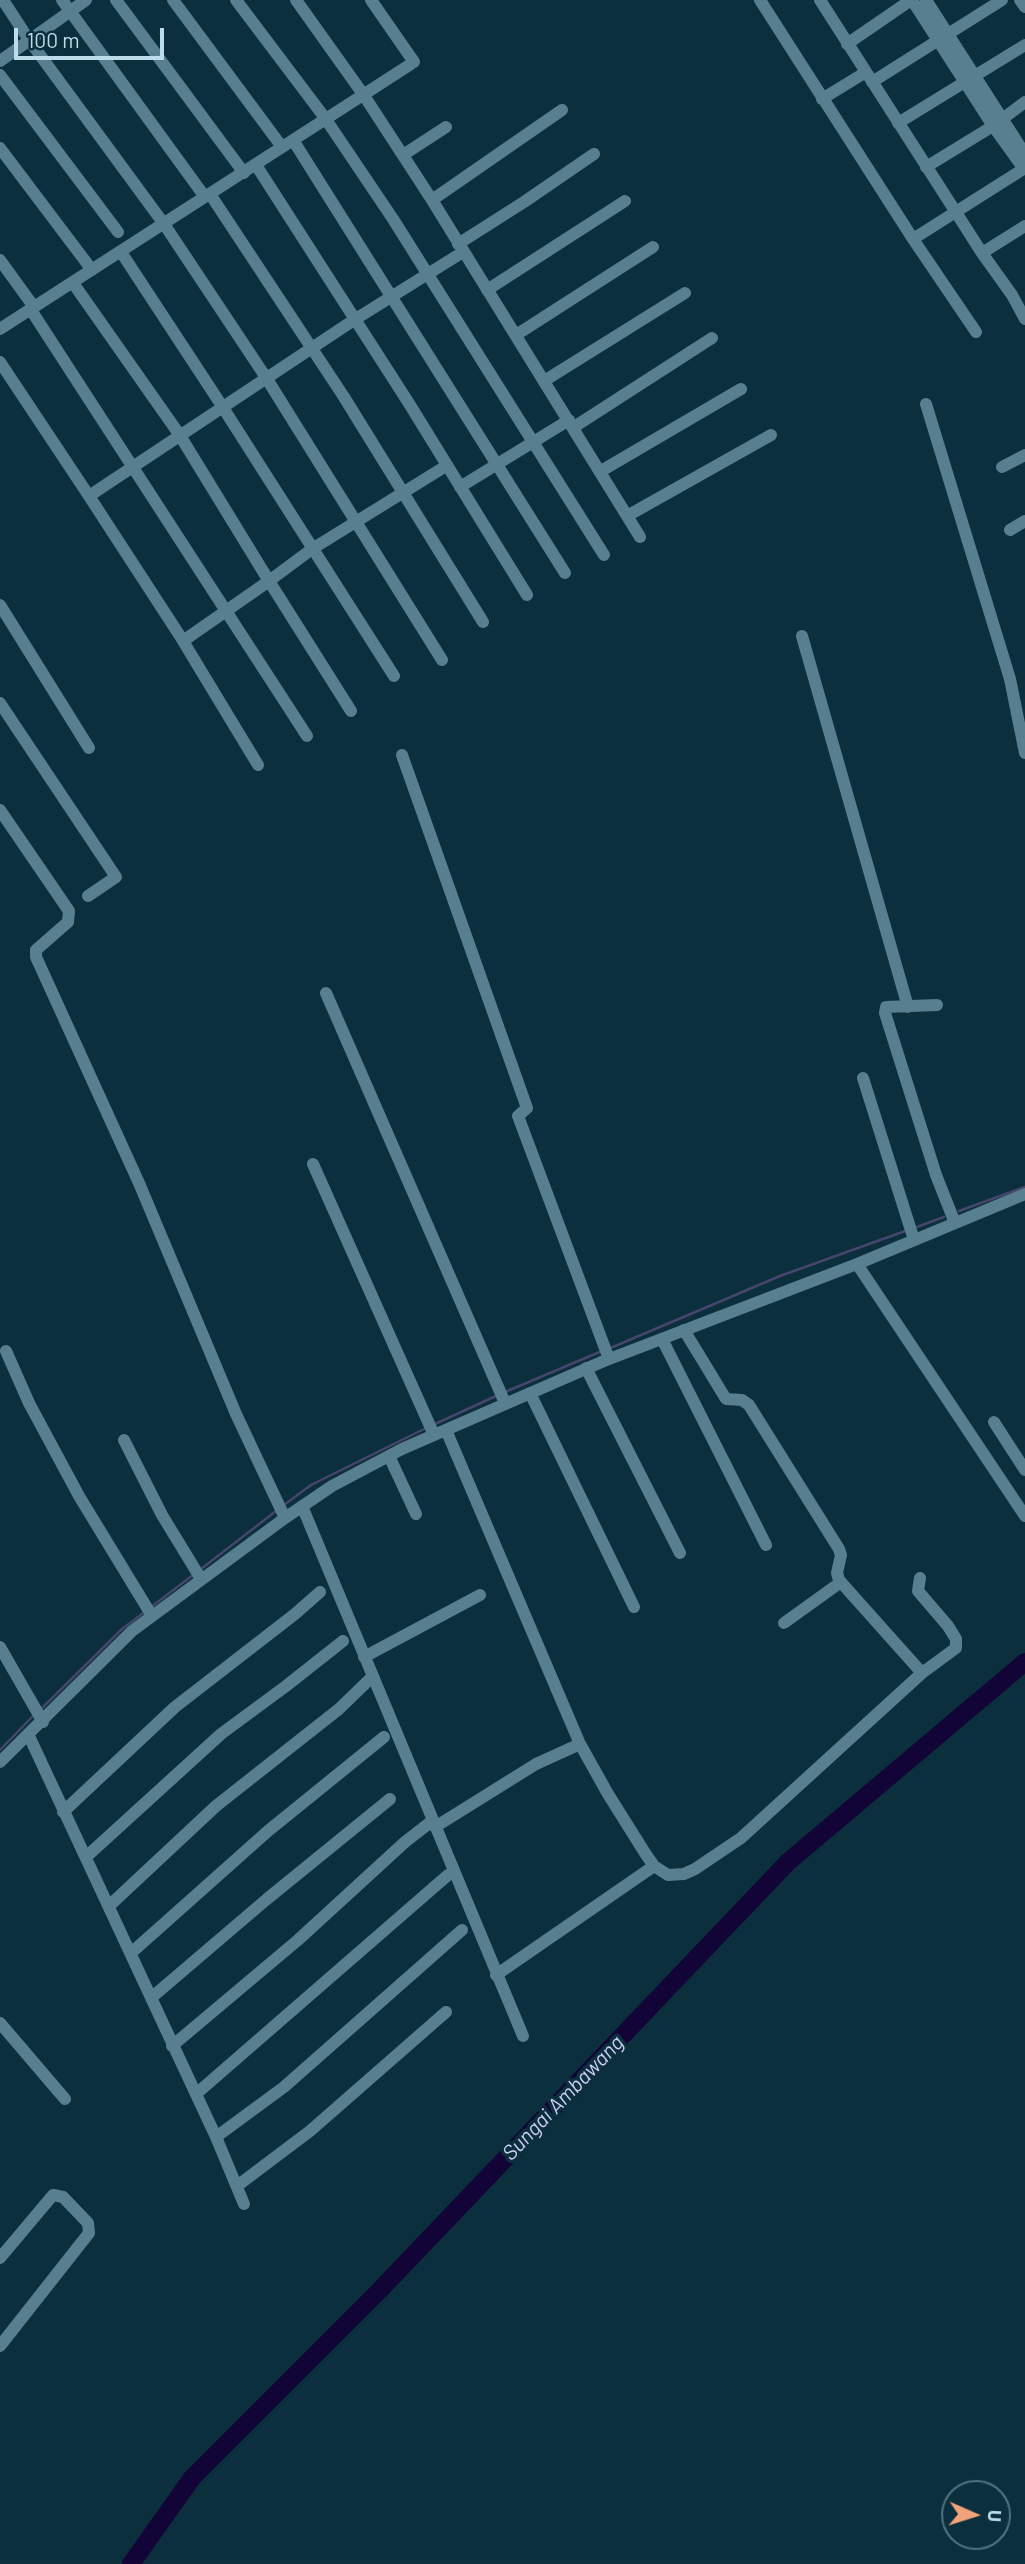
<!DOCTYPE html>
<html>
<head>
<meta charset="utf-8">
<style>
  body { margin:0 }
  #map { position:relative; width:1025px; height:2564px; overflow:hidden; background:#0b2f3c; font-family:Barlow,sans-serif }
  canvas { display:block }
  .north { position:absolute; left:941px; top:2480px; width:70px; height:70px; box-sizing:border-box; background:#0b2f3c; border:2px solid #527482; border-radius:50%; rotate:93deg; font-size:19px; font-weight:700; line-height:28px; text-align:center; color:#bcdcea }
  .north::after { content:''; display:block; margin:auto; width:24px; height:32px; background:#f1a27b; clip-path:polygon(50% 0,100% 100%,50% 72%,0 100%) }
  .scale { position:absolute; left:14px; top:28px; width:150px; height:32px; box-sizing:border-box; border:4px solid #bcdcea; border-top:0; padding-left:9px; font-size:21px; line-height:24px; white-space:nowrap; color:#bcdcea; -webkit-text-stroke:5px #0b2f3c; paint-order:stroke }
</style>
</head>
<body>
<div id="map">
<canvas width="1025" height="2564"></canvas>
<div class="north">U</div>
<div class="scale">100 m</div>
</div>
<script>
const ctx = document.querySelector('canvas').getContext('2d');
ctx.lineJoin = 'round';
function toPath(rows) {
  const path = new Path2D();
  for (const r of rows) {
    path.moveTo(r[0], r[1]);
    for (let i = 2; i < r.length; i += 2) path.lineTo(r[i], r[i + 1]);
  }
  return path;
}
function trace(path, color, width, dash) {
  ctx.strokeStyle = color;
  ctx.lineWidth = width;
  ctx.lineCap = dash ? 'butt' : 'round';
  ctx.setLineDash(dash || []);
  ctx.stroke(path);
}
function drawText(font, color, halo, rows, align = 'center') {
  ctx.font = font + ' Barlow,sans-serif';
  ctx.lineWidth = 7;
  ctx.setLineDash([]);
  ctx.textBaseline = 'middle';
  ctx.strokeStyle = halo;
  ctx.fillStyle = color;
  for (const [text, x, y, turn = 0] of rows) {
    ctx.save();
    ctx.translate(x, y);
    ctx.rotate((+turn || 0) * Math.PI / 180);
    ctx.textAlign = isNaN(turn) ? turn : align;
    if (halo) ctx.strokeText(text, 0, 0);
    ctx.fillText(text, 0, 0);
    ctx.restore();
  }
}
trace(toPath([
  [959,1211,1025,1187],
  [914,1228,944,1217],
  [608,1349,780,1276,908,1230],
  [505,1392,602,1351],
  [435,1424,496,1396],
  [284,1505,311,1485,426,1428],
  [201,1569,276,1511],
  [151,1607,193,1575],
  [41,1709,122,1629,146,1611],
  [0,1750,33,1716]
]), '#45456d', 2.5);
trace(toPath([
  [131,2564,192,2478,379,2291,788,1862,1025,1662]
]), '#120437', 18);
trace(toPath([
  [3,0,29,40,164,224,267,379,442,660],
  [62,0,205,197],
  [116,0,244,173],
  [173,0,282,147],
  [236,0,325,118,393,219,604,555],
  [296,0,363,94,432,200,640,537],
  [371,0,414,62],
  [760,0,913,239,976,332],
  [820,0,982,253,1012,295,1025,319],
  [912,0,993,126,1024,169],
  [926,0,1025,154],
  [1020,0,1025,7],
  [847,44,911,0],
  [0,61,86,0],
  [0,75,118,232],
  [872,82,1002,0],
  [822,99,866,72],
  [898,123,1025,45],
  [293,140,565,573],
  [0,148,92,270],
  [403,155,446,127],
  [256,165,410,405,527,595],
  [926,167,993,126,1025,102],
  [210,194,344,397,483,622],
  [432,200,562,110],
  [913,239,1025,168],
  [458,244,524,202,594,154],
  [121,252,222,406,394,676],
  [982,253,1025,226],
  [0,260,34,307],
  [73,283,179,434,269,581,183,641],
  [487,290,625,201],
  [31,310,307,736],
  [0,329,411,64],
  [516,335,653,247],
  [0,362,89,496],
  [544,381,685,293],
  [926,404,1010,679,1025,753],
  [574,427,712,338],
  [1002,467,1025,455],
  [601,471,741,389],
  [460,487,569,420],
  [627,516,771,435],
  [1010,530,1025,521],
  [0,605,89,748],
  [802,636,908,1007],
  [0,703,116,877,88,896],
  [351,711,269,581,312,549,446,466],
  [402,755,527,1108,518,1116,609,1359],
  [258,765,180,636,89,496,354,320,463,252],
  [0,810,69,911,68,922,36,950,36,957,139,1183,236,1414,285,1518],
  [326,993,505,1403],
  [937,1005,886,1007,885,1013,936,1175,955,1223],
  [863,1078,914,1240],
  [313,1164,434,1435],
  [857,1264,1025,1516],
  [684,1330,726,1399,742,1400,749,1405,839,1549,841,1555,837,1573,839,1580,922,1673],
  [662,1339,766,1545],
  [6,1351,29,1403,79,1496,152,1616],
  [586,1368,680,1553],
  [530,1393,634,1607],
  [994,1422,1025,1470],
  [446,1430,580,1744,608,1794,645,1853,654,1866,668,1875,684,1874,695,1869,741,1838,922,1673,956,1648,956,1639,948,1626,918,1591,920,1578],
  [124,1440,162,1515,201,1579],
  [389,1456,416,1514],
  [302,1506,523,2036],
  [784,1623,841,1582],
  [0,1647,43,1722],
  [364,1657,480,1595],
  [29,1736,216,2137,244,2204],
  [0,1762,132,1631,285,1518,332,1486,402,1449,604,1361,857,1264,1025,1194],
  [63,1812,175,1707,295,1614,320,1592],
  [435,1827,536,1764,580,1744],
  [86,1857,221,1734,286,1686,343,1641],
  [109,1906,216,1806,339,1709,372,1677],
  [131,1953,268,1831,384,1737],
  [496,1975,654,1866],
  [151,1998,267,1899,390,1799],
  [0,2023,65,2099],
  [172,2046,298,1940,405,1842,432,1821],
  [196,2094,448,1875],
  [216,2137,284,2087,462,1930],
  [237,2186,310,2131,446,2012],
  [0,2258,53,2195,63,2197,88,2223,89,2233,0,2346]
]), '#577f90', 12);
drawText('italic 21px', '#ceccf6', '#0b2f3c', [
  ["Sungai Ambawang",563,2098,-46]
]);
</script>
</body>
</html>
